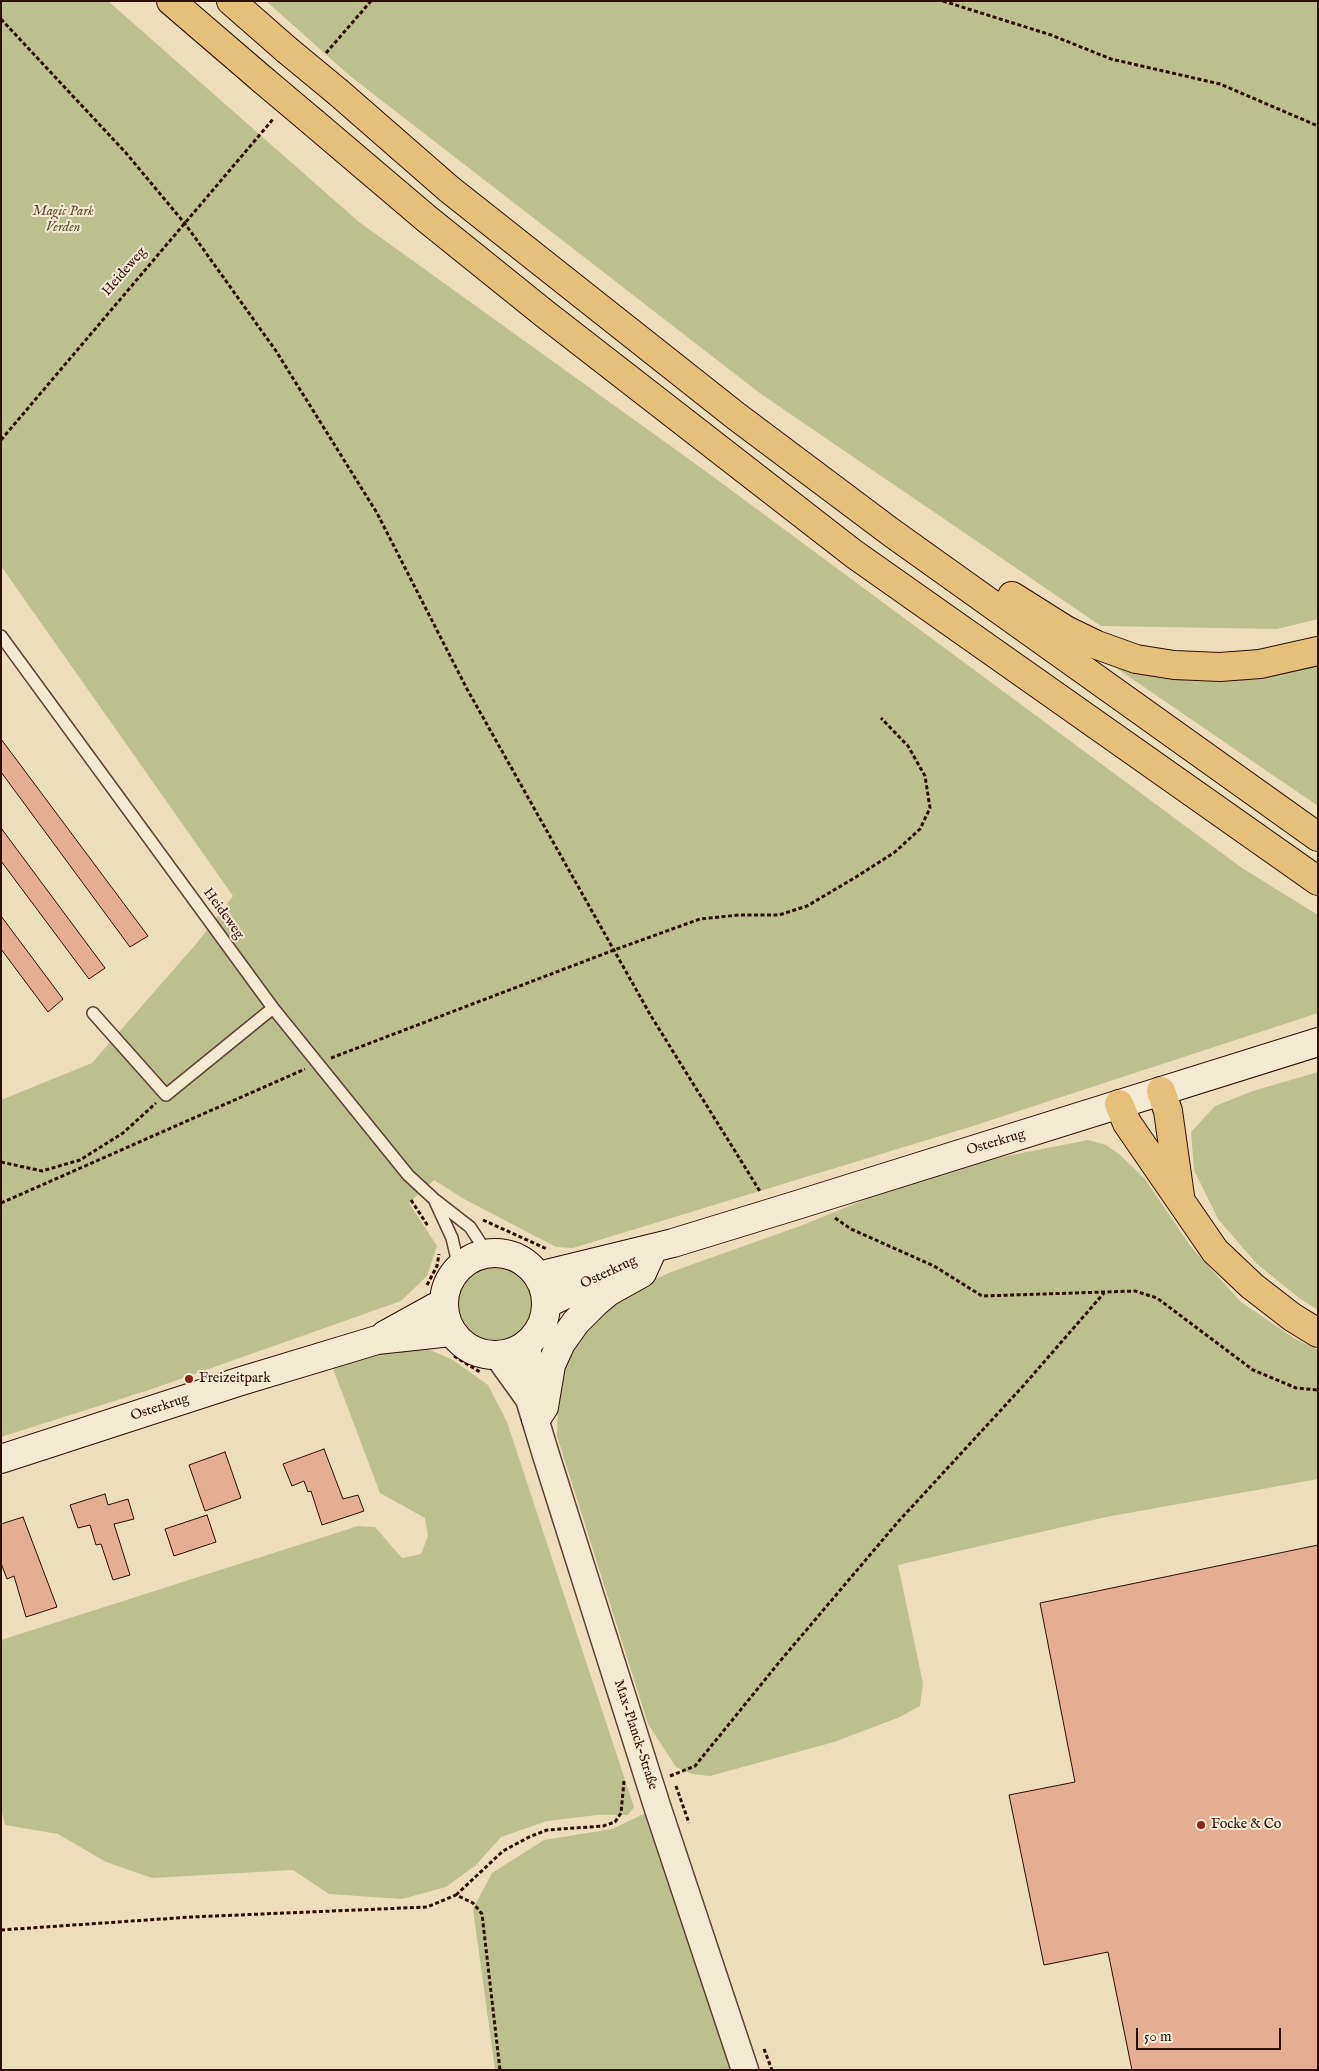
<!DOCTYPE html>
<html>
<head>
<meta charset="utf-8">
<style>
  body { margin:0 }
  #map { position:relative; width:1319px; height:2071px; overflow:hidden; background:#eddeba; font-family:"IM FELL English",serif }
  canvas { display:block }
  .frame { position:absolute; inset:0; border:2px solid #2c0e03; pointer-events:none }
  .scale { position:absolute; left:1136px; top:2028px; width:145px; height:22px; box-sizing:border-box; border:2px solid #2c0e03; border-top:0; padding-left:6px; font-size:15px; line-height:18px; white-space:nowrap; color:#2c0e03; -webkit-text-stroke:4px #f3ead2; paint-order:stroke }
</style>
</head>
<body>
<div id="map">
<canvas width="1319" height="2071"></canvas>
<div class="frame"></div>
<div class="scale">50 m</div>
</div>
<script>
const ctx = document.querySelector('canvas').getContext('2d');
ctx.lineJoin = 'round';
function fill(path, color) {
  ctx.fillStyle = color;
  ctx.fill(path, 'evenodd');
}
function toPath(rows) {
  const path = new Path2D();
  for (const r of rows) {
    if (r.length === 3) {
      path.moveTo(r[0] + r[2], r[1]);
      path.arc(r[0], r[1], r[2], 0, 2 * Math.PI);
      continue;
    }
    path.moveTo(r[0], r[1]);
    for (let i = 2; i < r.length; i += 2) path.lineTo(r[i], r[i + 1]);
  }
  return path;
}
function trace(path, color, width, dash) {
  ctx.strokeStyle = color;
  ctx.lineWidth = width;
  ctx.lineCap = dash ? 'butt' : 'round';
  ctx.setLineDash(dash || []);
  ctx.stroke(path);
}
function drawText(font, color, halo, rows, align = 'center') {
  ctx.font = font + ' "IM FELL English",serif';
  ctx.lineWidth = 4;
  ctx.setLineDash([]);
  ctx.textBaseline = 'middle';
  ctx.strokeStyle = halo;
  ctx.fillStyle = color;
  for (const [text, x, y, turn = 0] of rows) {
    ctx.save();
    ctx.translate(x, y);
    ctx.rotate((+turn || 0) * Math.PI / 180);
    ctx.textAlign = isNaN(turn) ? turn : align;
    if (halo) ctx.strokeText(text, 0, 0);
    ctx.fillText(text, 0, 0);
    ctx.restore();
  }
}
fill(toPath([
  [1,1,108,1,359,222,704,470,1242,868,1318,915,1318,1013,973,1126,573,1248,556,1247,464,1199,434,1180,409,1203,437,1246,427,1276,401,1301,152,1389,1,1437,1,1100,92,1063,196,944,233,896,1,566],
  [266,1,1318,1,1318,619,1277,629,1101,626,761,394,350,76],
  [1318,660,1318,806,1106,661],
  [1318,1072,1318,1310,1299,1298,1256,1263,1218,1219,1194,1170,1191,1132,1215,1106,1253,1091],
  [1088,1140,1106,1145,1119,1154,1145,1179,1191,1247,1241,1302,1294,1338,1318,1350,1318,1479,1106,1517,898,1565,923,1683,920,1706,900,1717,834,1742,710,1776,692,1774,676,1767,648,1724,557,1436,558,1394,565,1364,577,1339,624,1293,671,1272,800,1226,886,1191,1001,1157],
  [495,1305,40],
  [421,1346,453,1360,488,1385,507,1422,634,1807,628,1815,597,1815,547,1821,501,1837,476,1865,446,1887,402,1899,329,1894,293,1870,152,1878,106,1862,58,1834,5,1825,1,1808,1,1640,358,1526,375,1527,402,1558,421,1554,428,1536,425,1518,380,1493,332,1366,387,1352],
  [652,1810,741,2070,495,2070,473,1909,492,1873,544,1840,612,1829]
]), '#bcc08d');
const building = toPath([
  [1,739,148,936,130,947,1,772,1,739],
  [1,828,105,968,89,979,1,861,1,828],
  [1,916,63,999,48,1012,1,949,1,916],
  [324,1449,343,1499,358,1495,364,1511,322,1525,311,1491,308,1492,304,1481,292,1486,283,1464,324,1449],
  [225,1452,241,1498,205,1511,189,1465,225,1452],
  [105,1494,108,1505,128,1499,134,1519,114,1524,130,1575,113,1580,101,1544,96,1545,90,1525,78,1528,70,1505,105,1494],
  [207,1515,216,1542,174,1556,165,1529,207,1515],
  [23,1517,57,1607,26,1617,14,1576,7,1579,1,1563,1,1524,23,1517],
  [1318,1545,1318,2070,1132,2070,1108,1952,1044,1965,1009,1795,1075,1782,1040,1603,1318,1545]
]);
fill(building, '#e6ae90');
trace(building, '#2c0e03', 1);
const service = toPath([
  [1,636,273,1008,408,1175,434,1199,470,1227,487,1253],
  [93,1013,166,1095,273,1008],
  [435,1201,452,1238,459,1268]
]);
const tertiary = toPath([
  [528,1344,529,1399,546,1455,658,1809,745,2070],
  [498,1356,529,1399]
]);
const secondary = toPath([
  [495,1304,51],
  [538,1276,673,1243,797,1205,1318,1042],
  [546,1304,621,1268],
  [385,1335,443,1303],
  [536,1419,544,1407,551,1365,561,1343,576,1322,595,1303,608,1292,642,1273,651,1253],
  [1,1459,238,1382,377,1340,451,1332]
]);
const motorway = toPath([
  [171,1,263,80],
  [231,1,287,50],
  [339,93,449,189,736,416,892,533,1318,837],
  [314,123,427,219,545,314,854,554,1318,881],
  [1012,596,1066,630,1097,645,1136,659,1174,665,1220,667,1260,664,1318,651],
  [1161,1091,1168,1111,1180,1196],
  [1119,1104,1127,1123,1215,1251,1252,1286,1292,1317,1318,1333]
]);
trace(service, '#5c4231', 14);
trace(tertiary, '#5c4231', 29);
trace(secondary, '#2c0e03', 30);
trace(motorway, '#2c0e03', 30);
trace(toPath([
  [943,1,1051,35,1111,59,1220,84,1318,126],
  [1,19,126,153,186,225,276,351,377,513,467,689,651,1016,761,1193],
  [326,53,371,1],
  [1,440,274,118],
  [331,1058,614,950,700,919,739,915,779,915,807,906,856,877,895,852,920,829,930,808,925,776,908,746,881,718],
  [1,1162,42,1171,80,1160,123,1133,156,1103],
  [411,1200,428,1226],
  [1,1203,305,1069],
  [835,1218,851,1229,934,1266,982,1296,1135,1291,1157,1298,1253,1370,1296,1388,1318,1390],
  [483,1220,547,1249],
  [427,1285,437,1266,439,1254],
  [454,1356,480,1372],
  [670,1776,695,1766,781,1660,897,1523,1024,1385,1104,1293],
  [676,1786,689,1823],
  [456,1895,503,1851,529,1837,547,1830,603,1826,615,1822,621,1813,624,1781],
  [1,1930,191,1917,427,1907,456,1895,473,1903,482,1914,500,2070],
  [764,2049,772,2070]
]), '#2c0e03', 3, [4, 2.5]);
trace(service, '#f3ead2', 11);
trace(tertiary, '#f3ead2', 26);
trace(secondary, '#f3ead2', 28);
trace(motorway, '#e6bf7d', 28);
const motorwayBridge = toPath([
  [287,50,339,93],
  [263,80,314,123]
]);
trace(motorwayBridge, '#2c0e03', 30, []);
trace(motorwayBridge, '#e6bf7d', 28);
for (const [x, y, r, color] of [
  [189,1379,5,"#8f2418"],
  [1201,1825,5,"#8f2418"]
]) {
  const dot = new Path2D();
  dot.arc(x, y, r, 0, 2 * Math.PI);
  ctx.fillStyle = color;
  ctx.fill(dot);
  trace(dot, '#f3ead2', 2);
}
drawText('italic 14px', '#5e4c33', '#f3ead2', [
  ["Magic Park",63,212],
  ["Verden",63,228]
]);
drawText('14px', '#2c0e03', '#f3ead2', [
  ["Heideweg",125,272,-49],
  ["Heideweg",223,914,54],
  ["Osterkrug",996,1143,-17],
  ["Osterkrug",609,1273,-25],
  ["Osterkrug",160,1408,-18],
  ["Max-Planck-Straße",635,1735,72]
]);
drawText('14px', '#2c0e03', '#f3ead2', [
  ["Freizeitpark",199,1379],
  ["Focke & Co",1211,1825]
], 'left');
</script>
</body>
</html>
